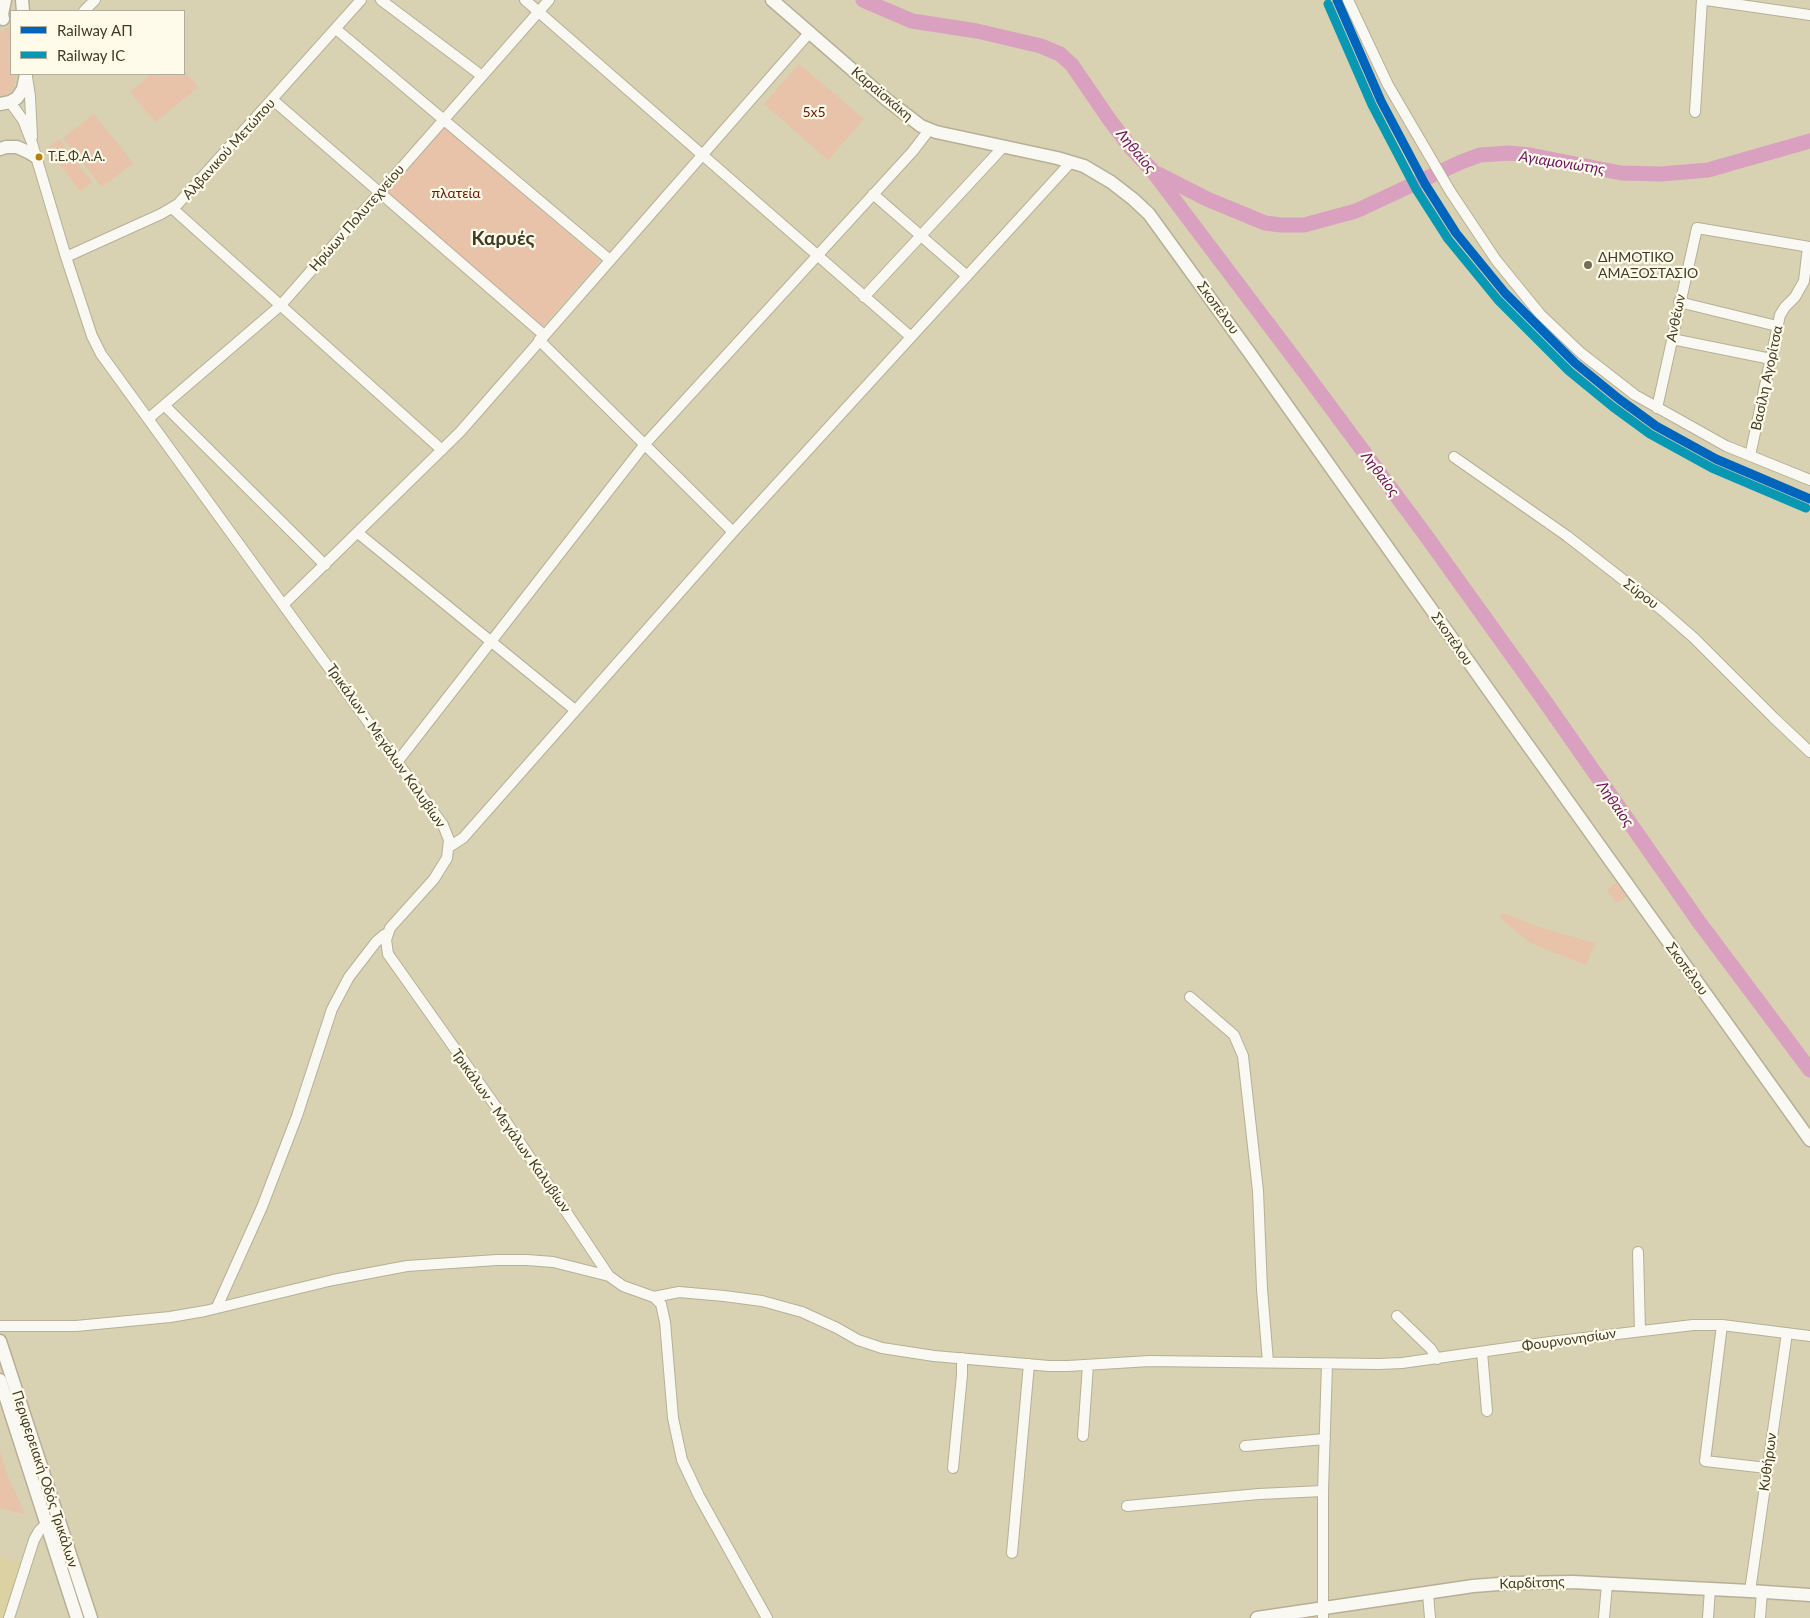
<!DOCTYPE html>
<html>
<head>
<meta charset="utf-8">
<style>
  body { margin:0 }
  #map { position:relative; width:1810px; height:1618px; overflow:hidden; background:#d8d1b2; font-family:Lato,sans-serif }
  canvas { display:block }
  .legend { position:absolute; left:10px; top:10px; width:175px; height:65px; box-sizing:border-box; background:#fffbeb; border:1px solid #b2ae9b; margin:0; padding:6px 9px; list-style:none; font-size:15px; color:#3f3a24 }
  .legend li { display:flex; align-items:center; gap:10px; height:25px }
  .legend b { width:25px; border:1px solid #b2ae9b }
</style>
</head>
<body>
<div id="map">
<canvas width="1810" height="1618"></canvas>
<ul class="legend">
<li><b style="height:6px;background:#0065bd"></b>Railway ΑΠ</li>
<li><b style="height:6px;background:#0998b4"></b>Railway IC</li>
</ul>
</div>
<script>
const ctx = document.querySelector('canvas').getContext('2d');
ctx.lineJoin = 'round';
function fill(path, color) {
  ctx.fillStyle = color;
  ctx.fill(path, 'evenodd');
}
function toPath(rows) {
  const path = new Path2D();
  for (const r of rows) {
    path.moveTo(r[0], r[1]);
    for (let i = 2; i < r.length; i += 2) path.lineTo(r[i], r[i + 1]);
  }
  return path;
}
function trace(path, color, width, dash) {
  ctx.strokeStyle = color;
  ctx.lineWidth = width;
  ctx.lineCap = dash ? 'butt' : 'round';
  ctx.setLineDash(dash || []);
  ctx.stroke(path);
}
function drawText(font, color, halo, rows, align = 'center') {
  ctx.font = font + ' Lato,sans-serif';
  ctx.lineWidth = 4.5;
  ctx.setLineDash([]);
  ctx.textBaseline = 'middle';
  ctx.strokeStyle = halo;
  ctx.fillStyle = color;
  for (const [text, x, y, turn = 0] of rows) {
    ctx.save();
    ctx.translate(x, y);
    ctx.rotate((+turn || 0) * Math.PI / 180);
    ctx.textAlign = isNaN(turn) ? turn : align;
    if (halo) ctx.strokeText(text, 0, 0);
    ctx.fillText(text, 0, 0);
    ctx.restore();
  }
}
fill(toPath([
  [0,1558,22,1563,6,1618,0,1618]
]), '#dcd1a0');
fill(toPath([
  [7,28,11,29,11,74,17,74,13,89,9,94,0,96,0,31],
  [799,64,864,119,828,160,764,104],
  [184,70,198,87,156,122,130,92,152,74,184,74],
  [94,114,133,163,102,187,63,138],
  [445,126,600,261,543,326,387,192],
  [59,139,92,182,80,191,47,148],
  [1617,882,1627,896,1617,903,1607,890],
  [1502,913,1542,928,1595,943,1586,965,1531,943,1500,918],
  [0,1452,8,1477,25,1514,0,1508]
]), '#e8c2a9');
trace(toPath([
  [863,0,912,21,977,31,1041,46,1060,54,1072,65,1109,119,1130,147,1151,169,1306,374,1424,533,1544,700,1699,922,1810,1070],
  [1158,174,1207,199,1265,223,1281,225,1304,225,1356,211,1461,162,1480,155,1509,153,1530,155,1621,173,1661,174,1708,170,1810,141]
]), '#d9a1bf', 15);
const minor = toPath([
  [381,0,482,76],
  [525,0,911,337],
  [1348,0,1388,85,1450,191,1496,260,1540,314,1581,353,1635,395,1726,446,1810,480],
  [1706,0,1810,15],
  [84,11,95,0],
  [336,29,610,260],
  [27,77,30,96,32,137],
  [273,100,544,335],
  [10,102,23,120,32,143,66,257,92,336,101,354,443,825,449,840,447,858,434,879,390,928,386,940,388,954,499,1111,609,1276,623,1286,654,1297,661,1304,665,1322,673,1418,682,1460,699,1496,767,1618],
  [1695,112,1702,0],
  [873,194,967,276],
  [172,208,442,450],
  [66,257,161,214,178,204,361,0],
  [864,297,1004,146],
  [1679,302,1777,326],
  [1672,339,1771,359],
  [539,340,733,532],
  [165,406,325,565],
  [1657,408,1697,228,1810,247],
  [148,419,281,305,549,0],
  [1750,456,1780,315,1785,307,1795,297,1804,281,1808,247],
  [1454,457,1567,536,1662,610,1694,638,1774,718,1810,752],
  [358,533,575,710],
  [284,604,460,432,810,32],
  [398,761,645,444,913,151,929,130],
  [449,847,463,838,733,532,1071,162],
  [1190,997,1234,1035,1243,1056,1258,1191,1262,1289,1268,1362],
  [1638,1252,1640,1331],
  [654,1297,679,1292,724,1296,762,1301,802,1312,837,1328,858,1340,882,1348,934,1356,1049,1366,1068,1366,1150,1361,1379,1364,1402,1363,1550,1342,1693,1325,1722,1325,1810,1336],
  [217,1307,262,1207,297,1116,332,1009,349,977,376,942,384,935,387,934],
  [1397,1316,1431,1349,1437,1359],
  [1722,1325,1705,1461,1767,1468],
  [0,1326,76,1326,170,1317,205,1311,333,1280,407,1266,497,1260,527,1260,553,1262,609,1276],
  [1482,1352,1487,1411],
  [1083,1436,1088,1365],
  [1245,1446,1325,1439],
  [953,1468,962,1375,962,1358],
  [1127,1506,1259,1494,1323,1491],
  [1012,1553,1029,1364],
  [1750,1591,1787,1333],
  [1428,1593,1430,1618],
  [9,1618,34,1540,39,1531,46,1524],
  [1323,1618,1323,1491,1327,1364],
  [1604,1618,1607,1584],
  [1708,1618,1710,1589],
  [1760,1618,1762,1592]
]);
const major = toPath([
  [22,0,23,11],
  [772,0,887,100,921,126,936,132,1057,158,1084,166,1111,182,1133,199,1149,214,1249,352,1512,723,1810,1140],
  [3,19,2,14,5,0],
  [0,104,10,102,17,98,23,89,26,74],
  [0,149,6,147,17,147,28,152,36,157],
  [0,1341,91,1618],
  [0,1380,77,1618],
  [1257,1618,1473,1586,1512,1583,1573,1582,1750,1591,1810,1595]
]);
trace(minor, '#b6b098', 12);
trace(major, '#b6b098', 15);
trace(minor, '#f9f8f3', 10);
trace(major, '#f9f8f3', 12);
trace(toPath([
  [1337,0,1381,101,1425,184,1456,233,1505,293,1575,363,1619,399,1656,426,1716,459,1810,499]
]), '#0065bd', 9);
trace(toPath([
  [1328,4,1372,105,1416,189,1448,239,1498,300,1569,371,1613,407,1650,434,1712,468,1806,508]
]), '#0998b4', 9);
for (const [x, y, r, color] of [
  [39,157,4.5,"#b7800d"],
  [1588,265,5,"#756f56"]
]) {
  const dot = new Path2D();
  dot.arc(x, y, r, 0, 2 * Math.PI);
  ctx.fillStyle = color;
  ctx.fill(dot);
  trace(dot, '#fffbeb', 2);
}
drawText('13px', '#3f3a24', '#fffbeb', [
  ["Τ.Ε.Φ.Α.Α.",48,157]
], 'left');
drawText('14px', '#3f3a24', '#fffbeb', [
  ["Καραϊσκάκη",882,94,40],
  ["Αλβανικού Μετώπου",229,149,-48],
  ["Ηρώων Πολυτεχνείου",357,218,-49],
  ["Σκοπέλου",1218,308,54],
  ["Ανθέων",1676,318,-78],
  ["Βασίλη Αγορίτσα",1767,378,-78],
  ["Σύρου",1641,594,37],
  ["Σκοπέλου",1452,639,55],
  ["Τρικάλων - Μεγάλων Καλυβίων",386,746,55],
  ["Σκοπέλου",1687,969,54],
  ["Τρικάλων - Μεγάλων Καλυβίων",511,1131,55],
  ["Φουρνονησίων",1569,1340,-8],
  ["Κυθήρων",1768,1462,-82],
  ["Περιφερειακή Οδός Τρικάλων",45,1479,72],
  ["Καρδίτσης",1532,1583,-2]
]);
drawText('14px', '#691800', '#fffbeb', [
  ["5x5",814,112],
  ["πλατεία",456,193]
]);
drawText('14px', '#3f3a24', '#fffbeb', [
  ["ΔΗΜΟΤΙΚΟ",1598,257],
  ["ΑΜΑΞΟΣΤΑΣΙΟ",1598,273]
], 'left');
drawText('italic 15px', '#6d105c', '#fffbeb', [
  ["Ληθαίος",1136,151,50],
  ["Αγιαμονιώτης",1562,163,9],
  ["Ληθαίος",1380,474,53],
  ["Ληθαίος",1615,804,55]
]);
drawText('bold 19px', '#3f3a24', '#fffbeb', [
  ["Καρυές",503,239]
]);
</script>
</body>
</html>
